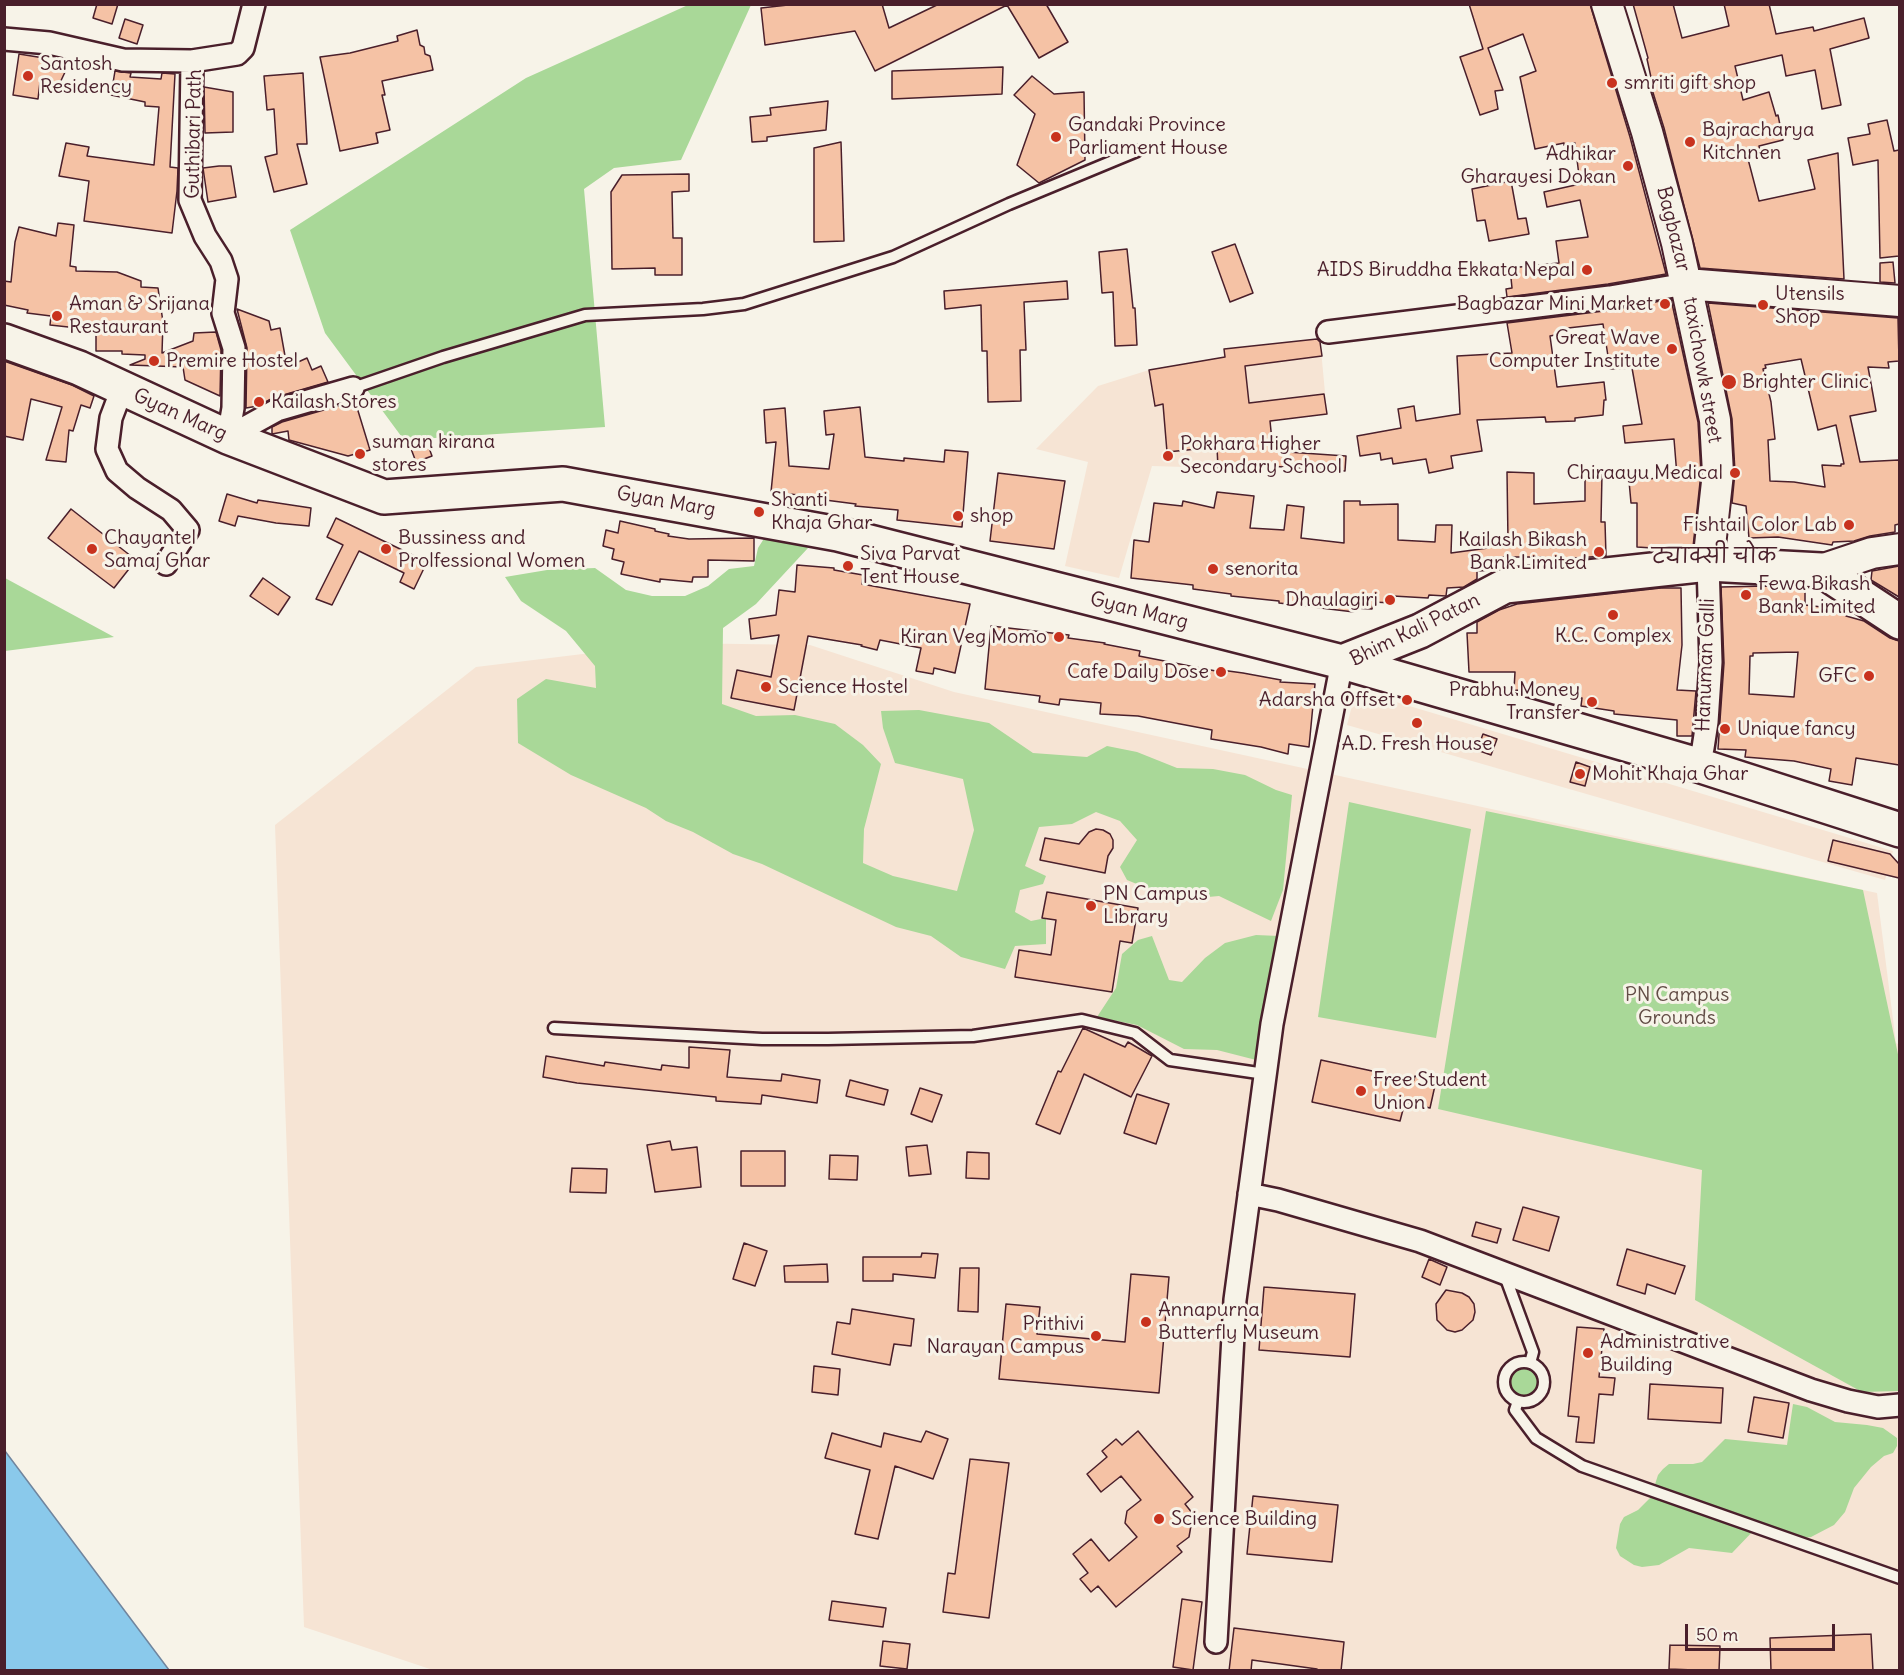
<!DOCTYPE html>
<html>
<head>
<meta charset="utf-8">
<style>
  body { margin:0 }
  #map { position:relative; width:1904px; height:1675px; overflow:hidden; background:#f7f3e8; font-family:Delius,sans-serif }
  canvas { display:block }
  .frame { position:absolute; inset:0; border:6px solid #4a1f2b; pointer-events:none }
  .scale { position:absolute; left:1685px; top:1624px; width:150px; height:27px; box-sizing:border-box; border:3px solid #4a1f2b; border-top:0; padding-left:8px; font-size:18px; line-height:21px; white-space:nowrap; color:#4a1f2b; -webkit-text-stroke:4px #f7f3e8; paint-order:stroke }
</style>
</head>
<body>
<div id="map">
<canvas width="1904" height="1675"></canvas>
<div class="frame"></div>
<div class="scale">50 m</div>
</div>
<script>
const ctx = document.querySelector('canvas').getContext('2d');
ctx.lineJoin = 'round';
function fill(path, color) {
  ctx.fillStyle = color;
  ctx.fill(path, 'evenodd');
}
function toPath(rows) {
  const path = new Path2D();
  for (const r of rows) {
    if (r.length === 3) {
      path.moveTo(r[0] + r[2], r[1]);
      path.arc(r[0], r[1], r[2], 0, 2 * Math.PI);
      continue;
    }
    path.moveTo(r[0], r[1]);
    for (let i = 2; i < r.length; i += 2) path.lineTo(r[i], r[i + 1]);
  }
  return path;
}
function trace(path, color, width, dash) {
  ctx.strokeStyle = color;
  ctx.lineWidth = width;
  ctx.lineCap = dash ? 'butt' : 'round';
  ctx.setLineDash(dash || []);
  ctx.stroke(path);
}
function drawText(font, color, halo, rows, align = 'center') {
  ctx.font = font + ' Delius,"Playpen Sans Deva",sans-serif';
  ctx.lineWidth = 6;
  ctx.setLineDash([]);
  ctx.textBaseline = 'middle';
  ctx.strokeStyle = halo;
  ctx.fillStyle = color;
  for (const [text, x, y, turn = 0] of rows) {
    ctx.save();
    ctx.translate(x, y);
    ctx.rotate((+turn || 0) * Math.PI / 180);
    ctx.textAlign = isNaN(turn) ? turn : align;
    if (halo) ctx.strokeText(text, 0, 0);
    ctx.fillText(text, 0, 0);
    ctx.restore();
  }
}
fill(toPath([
  [1320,339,1327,414,1273,421,1271,425,1275,463,1256,466,1218,468,1152,466,1119,578,1065,566,1088,462,1036,449,1098,386,1149,370,1223,357,1224,349],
  [673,643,810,645,954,692,1877,893,1896,1043,1900,1045,1899,1670,433,1670,304,1627,275,825,476,667],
  [1356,690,1893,851,1885,880,1347,725]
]), '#f6e4d4');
fill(toPath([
  [688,5,751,5,681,160,614,168,584,189,605,427,404,440,325,333,290,230,526,78],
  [765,537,789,538,808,548,756,604,723,628,722,704,756,716,795,715,835,724,863,745,881,764,864,829,863,863,893,876,957,891,974,830,963,779,895,763,883,728,881,711,919,710,989,723,1033,753,1087,757,1107,746,1137,752,1177,768,1213,769,1245,775,1276,790,1292,795,1283,890,1271,921,1219,896,1176,900,1127,880,1120,867,1137,840,1120,821,1096,812,1072,824,1039,827,1025,866,1046,876,1043,884,1020,890,1015,912,1031,921,1046,918,1046,944,1015,946,1005,969,961,957,931,936,896,927,762,864,733,854,693,832,666,821,646,808,571,775,518,743,517,699,546,679,596,688,595,666,566,631,521,601,505,577,547,570,595,568,626,590,652,596,685,596,708,586,729,569,754,566,758,548],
  [5,578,114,637,5,651],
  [1349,802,1471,829,1436,1038,1318,1017],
  [1486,811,1863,890,1899,1059,1899,1391,1862,1392,1695,1300,1702,1170,1438,1109],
  [1256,935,1279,936,1260,1061,1217,1050,1184,1049,1137,1025,1097,1017,1116,988,1122,954,1138,940,1152,936,1169,980,1182,982,1205,958,1225,943],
  [1524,1382,15],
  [1793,1404,1807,1407,1835,1422,1867,1425,1883,1428,1897,1438,1897,1446,1893,1453,1884,1456,1871,1467,1854,1488,1845,1512,1834,1525,1811,1537,1802,1538,1755,1529,1732,1553,1689,1548,1659,1565,1642,1567,1634,1565,1620,1556,1616,1548,1620,1524,1624,1517,1638,1510,1651,1497,1658,1475,1663,1469,1669,1464,1693,1464,1702,1462,1725,1439,1787,1445]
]), '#a9d898');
const water = toPath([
  [4,1451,5,1451,169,1670,5,1670,4,1451]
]);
fill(water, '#8ac9eb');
trace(water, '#70859e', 1.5);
const building = toPath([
  [97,4,118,4,112,24,93,18,97,4],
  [797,4,882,4,889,28,939,4,1046,4,1068,42,1039,58,1007,5,875,71,855,31,765,45,761,8,797,4],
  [1469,4,1590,4,1630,137,1666,274,1608,284,1507,297,1506,289,1512,288,1510,268,1559,263,1556,241,1588,237,1580,200,1547,207,1544,192,1580,184,1575,143,1564,145,1564,143,1535,149,1520,77,1536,71,1523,34,1488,48,1503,90,1495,91,1498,109,1480,115,1460,57,1483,49,1469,4],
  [1633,4,1673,4,1682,38,1729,26,1724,4,1769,4,1776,34,1813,27,1814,31,1864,18,1869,38,1830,49,1841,105,1822,109,1815,70,1786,76,1782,55,1735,66,1743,100,1769,92,1776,116,1778,115,1783,140,1759,146,1761,155,1748,159,1759,201,1815,189,1808,160,1838,153,1844,279,1700,268,1664,128,1650,83,1652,82,1647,59,1648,58,1633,4],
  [125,19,143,25,137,44,119,38,125,19],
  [417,30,420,45,424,47,425,54,430,56,433,70,382,81,385,95,382,95,390,130,376,133,378,143,340,151,320,57,350,53,398,41,397,36,417,30],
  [19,54,44,58,43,60,66,70,57,89,40,82,38,99,13,95,19,54],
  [1003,67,1002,94,892,99,892,71,1003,67],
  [115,71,131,73,130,77,161,79,162,73,175,74,170,167,178,168,177,191,172,233,84,221,89,181,59,176,66,143,89,147,87,156,154,165,159,107,145,106,145,102,111,95,115,71],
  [303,73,307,144,297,144,307,184,274,192,265,157,277,154,274,109,267,110,264,76,303,73],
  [1032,76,1054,94,1084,92,1085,160,1039,183,1017,165,1035,114,1014,95,1032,76],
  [204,87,233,92,233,132,205,133,204,87],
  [828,101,826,130,767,137,767,141,752,142,750,117,771,115,770,108,828,101],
  [1887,120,1894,151,1899,150,1899,256,1880,258,1878,160,1853,165,1848,138,1870,134,1868,124,1887,120],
  [841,142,844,241,814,242,814,148,841,142],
  [219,166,231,166,236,197,208,202,203,168,219,166],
  [689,174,689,191,672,192,673,238,682,238,682,275,655,275,655,268,612,269,611,192,622,175,689,174],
  [1511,181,1518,219,1526,218,1529,234,1489,241,1485,220,1477,221,1472,189,1511,181],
  [58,223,74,225,70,266,76,267,76,271,117,272,141,281,141,287,158,288,163,322,162,353,193,341,194,333,216,332,221,350,220,396,185,380,183,367,130,365,145,359,145,355,122,354,122,351,96,351,96,330,50,325,51,316,27,313,28,310,4,305,4,281,11,282,15,242,19,227,56,236,58,223],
  [1235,244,1253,293,1230,302,1212,252,1235,244],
  [1127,249,1133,308,1135,308,1137,345,1115,346,1113,292,1102,293,1099,252,1127,249],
  [1893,262,1895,283,1880,282,1880,263,1893,262],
  [1067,281,1068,299,1024,302,1026,350,1020,350,1021,401,988,402,987,351,982,351,981,305,945,309,944,291,1067,281],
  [1671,299,1698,422,1701,473,1693,547,1668,549,1637,547,1637,503,1631,503,1629,481,1677,476,1674,439,1625,443,1623,426,1642,424,1632,368,1610,369,1603,324,1568,328,1569,332,1550,336,1557,387,1604,382,1606,400,1604,400,1603,415,1575,418,1575,421,1546,422,1545,417,1477,420,1482,451,1451,456,1453,468,1429,473,1426,459,1393,464,1392,458,1381,460,1380,453,1360,456,1357,436,1401,428,1398,409,1414,406,1416,421,1460,414,1457,356,1512,353,1507,323,1612,310,1671,299],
  [1708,303,1898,318,1899,361,1888,362,1889,368,1868,367,1876,411,1850,416,1860,462,1899,460,1899,524,1895,525,1895,532,1870,536,1854,541,1833,542,1832,545,1778,537,1749,538,1746,506,1732,503,1735,472,1732,419,1708,303],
  [1801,359,1818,430,1836,425,1844,464,1841,464,1841,466,1822,465,1825,487,1794,482,1770,481,1768,440,1775,439,1771,402,1763,369,1766,368,1765,365,1801,359],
  [237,309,269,321,271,330,280,328,287,367,307,358,312,370,321,366,328,382,273,398,258,406,246,408,247,348,237,309],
  [1317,339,1320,342,1322,356,1245,366,1249,403,1324,394,1327,414,1270,421,1273,451,1346,456,1345,471,1269,466,1218,468,1217,447,1167,452,1163,404,1155,406,1149,370,1225,357,1224,349,1317,339],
  [4,361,72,385,94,396,90,408,81,405,73,431,69,430,66,462,46,460,62,407,31,399,23,440,4,436,4,361],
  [355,401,370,450,348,456,289,440,288,431,272,434,272,427,282,422,355,401],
  [860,407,865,457,904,461,904,458,944,462,945,450,968,452,962,527,897,520,898,510,855,506,856,504,825,500,826,498,771,492,776,442,766,443,764,410,785,408,789,466,829,469,834,434,826,435,824,411,860,407],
  [426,440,432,456,416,462,410,446,426,440],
  [1507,472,1534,473,1534,504,1585,501,1585,474,1602,474,1601,522,1605,522,1606,556,1541,560,1541,557,1503,557,1504,567,1495,570,1477,571,1477,579,1464,587,1447,588,1446,596,1429,595,1428,598,1393,596,1393,603,1373,602,1372,609,1354,608,1354,612,1279,603,1279,601,1231,596,1231,594,1193,589,1193,585,1131,578,1134,540,1149,542,1154,503,1182,506,1183,501,1214,508,1217,492,1254,496,1250,528,1284,530,1287,505,1304,507,1301,538,1344,543,1344,501,1360,501,1360,505,1398,504,1398,540,1435,542,1436,525,1452,525,1451,553,1488,548,1488,541,1508,541,1507,472],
  [998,473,1065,481,1054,549,990,541,998,473],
  [227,494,257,503,258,500,311,508,309,526,276,523,238,516,235,526,219,521,227,494],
  [71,509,136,560,114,588,48,538,71,509],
  [336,518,427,562,414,589,400,582,404,573,359,551,332,605,316,599,343,545,327,537,336,518],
  [620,521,655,529,655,531,669,534,668,536,689,539,754,538,754,561,708,560,708,577,693,577,692,582,660,579,660,582,621,574,624,562,612,559,614,549,603,546,606,530,618,533,620,521],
  [797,565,834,568,834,570,863,575,862,584,970,604,955,673,934,668,933,674,916,671,921,648,880,640,877,650,861,646,862,645,808,636,794,710,731,698,737,670,771,677,779,635,751,639,749,619,776,615,779,590,795,592,797,565],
  [1899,566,1899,597,1871,580,1872,571,1899,566],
  [263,578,290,597,278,615,250,596,263,578],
  [1766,586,1805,588,1805,605,1847,610,1846,616,1864,621,1890,638,1899,641,1899,765,1856,758,1852,785,1829,781,1831,769,1794,761,1745,757,1746,750,1718,749,1724,663,1721,587,1766,586],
  [1798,652,1794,697,1749,694,1750,656,1753,656,1753,653,1798,652],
  [1661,588,1681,588,1682,645,1677,690,1696,691,1692,736,1677,736,1677,720,1614,714,1614,711,1581,706,1582,698,1546,695,1546,692,1514,690,1515,672,1469,672,1467,633,1477,633,1477,622,1499,610,1517,604,1661,588],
  [991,626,1069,635,1068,638,1105,643,1104,644,1140,651,1139,656,1195,667,1221,672,1221,670,1243,673,1281,680,1280,682,1315,684,1309,747,1289,744,1288,754,1261,747,1211,739,1212,730,1138,716,1100,714,1101,703,1060,699,1059,705,1039,702,1040,696,985,689,991,626],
  [1483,734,1497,739,1491,755,1477,750,1483,734],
  [1576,762,1590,767,1585,786,1570,782,1576,762],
  [1096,829,1103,830,1110,834,1113,840,1113,848,1108,856,1105,873,1040,860,1045,838,1079,844,1089,832,1096,829],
  [1833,840,1890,854,1899,864,1899,878,1828,861,1833,840],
  [1047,892,1138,908,1132,943,1120,941,1112,992,1015,977,1019,950,1051,955,1056,920,1042,918,1047,892],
  [1083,1028,1125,1047,1128,1042,1152,1056,1131,1097,1084,1074,1060,1134,1036,1124,1058,1071,1061,1072,1083,1028],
  [689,1047,730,1050,727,1077,781,1081,782,1074,820,1080,817,1103,762,1095,761,1104,716,1101,716,1097,577,1083,543,1077,546,1056,604,1066,605,1062,661,1070,662,1065,689,1068,689,1047],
  [1321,1060,1414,1080,1415,1076,1436,1081,1430,1108,1405,1102,1400,1121,1312,1102,1321,1060],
  [850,1080,888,1090,884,1105,846,1096,850,1080],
  [920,1088,942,1095,932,1122,911,1114,920,1088],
  [1137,1094,1169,1104,1156,1144,1124,1133,1137,1094],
  [670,1141,672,1150,697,1147,701,1187,655,1192,647,1145,670,1141],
  [927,1145,931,1174,909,1176,906,1147,927,1145],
  [741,1151,785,1151,785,1186,741,1186,741,1151],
  [967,1152,989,1153,989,1179,966,1178,967,1152],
  [830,1155,858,1156,857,1180,829,1179,830,1155],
  [572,1168,607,1169,606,1193,570,1192,572,1168],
  [1523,1207,1559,1217,1549,1251,1513,1240,1523,1207],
  [1476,1222,1501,1229,1497,1243,1472,1236,1476,1222],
  [744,1243,767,1251,755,1286,733,1279,744,1243],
  [1627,1249,1685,1266,1675,1294,1647,1284,1645,1294,1617,1285,1627,1249],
  [922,1253,938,1254,935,1278,893,1274,893,1281,863,1281,863,1257,921,1257,922,1253],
  [1429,1259,1447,1267,1440,1285,1422,1277,1429,1259],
  [827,1264,828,1282,785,1282,784,1266,827,1264],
  [960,1268,979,1268,978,1312,958,1311,960,1268],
  [1131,1274,1169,1277,1159,1393,999,1379,1006,1304,1040,1307,1037,1334,1125,1342,1131,1274],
  [1264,1287,1355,1294,1350,1357,1259,1350,1264,1287],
  [1446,1290,1462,1293,1469,1297,1474,1304,1475,1312,1473,1320,1462,1330,1455,1332,1447,1330,1437,1320,1436,1304,1446,1290],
  [852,1309,914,1319,911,1346,894,1344,890,1365,832,1354,837,1322,850,1324,852,1309],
  [1577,1327,1604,1329,1599,1377,1615,1378,1613,1395,1599,1394,1594,1443,1576,1442,1579,1417,1568,1416,1577,1327],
  [814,1366,840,1369,838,1395,812,1392,814,1366],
  [1650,1384,1723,1388,1721,1423,1648,1419,1650,1384],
  [1754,1397,1789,1403,1783,1438,1748,1432,1754,1397],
  [926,1431,948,1439,933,1479,895,1466,878,1539,855,1534,870,1470,825,1458,832,1433,881,1447,884,1433,921,1442,926,1431],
  [1138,1431,1193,1497,1185,1504,1193,1514,1189,1537,1177,1546,1182,1552,1116,1607,1098,1586,1091,1592,1080,1579,1088,1573,1073,1554,1091,1539,1109,1561,1137,1537,1125,1523,1127,1511,1141,1500,1121,1476,1101,1492,1087,1474,1107,1457,1102,1451,1116,1439,1122,1445,1138,1431],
  [970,1459,1009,1463,989,1618,943,1612,948,1573,955,1574,970,1459],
  [1253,1496,1338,1505,1332,1562,1247,1554,1253,1496],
  [1182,1599,1202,1602,1193,1670,1173,1667,1182,1599],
  [832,1601,886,1608,883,1627,829,1620,832,1601],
  [1234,1628,1344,1642,1341,1671,1316,1671,1317,1669,1252,1660,1251,1671,1229,1671,1234,1628],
  [1871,1634,1873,1671,1771,1671,1770,1638,1871,1634],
  [883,1641,910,1644,907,1669,880,1666,883,1641],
  [1670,1645,1720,1646,1719,1671,1669,1669,1670,1645]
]);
fill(building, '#f5c2a5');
trace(building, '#4a1f2b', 1.5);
const lane = toPath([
  [353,388,443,357,585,315,703,309,744,304,893,257,1009,204,1137,151],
  [554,1028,762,1039,828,1039,973,1036,1082,1020,1135,1033,1170,1060,1265,1074],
  [1504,1273,1533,1352,1530,1363],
  [1524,1382,20],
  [1518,1401,1515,1410,1536,1438,1582,1466,1900,1578]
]);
const street = toPath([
  [4,39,49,43,123,60,192,61],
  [1328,332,1610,297,1686,284],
  [122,389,111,418,107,449,117,471,137,488,171,510,188,530,166,564],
  [228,437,233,408,234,348,223,313,227,279,221,261,205,236,190,200,192,61,237,54,243,48,254,4],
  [228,437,277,410,353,388],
  [1698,765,1703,748,1707,722,1711,662,1708,564],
  [1249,1194,1278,1200,1420,1241,1811,1390,1848,1401,1878,1407,1900,1405],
  [1216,1642,1235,1300,1272,1024,1342,662]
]);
const secondary = toPath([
  [1607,4,1647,132,1677,243,1715,420,1718,473,1708,564],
  [1686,284,1900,301],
  [1821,570,1872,553,1900,549]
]);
const primary = toPath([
  [4,341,79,368,228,437,384,497,563,484,838,534,1342,662,1698,765,1900,830],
  [1342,662,1420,631,1505,586,1708,564,1821,570,1900,622]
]);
trace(lane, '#4a1f2b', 15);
trace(street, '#4a1f2b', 26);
trace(secondary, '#4a1f2b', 34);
trace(primary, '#4a1f2b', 38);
trace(lane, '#f7f3e8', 10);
trace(street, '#f7f3e8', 21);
trace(secondary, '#f7f3e8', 30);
trace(primary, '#f7f3e8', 33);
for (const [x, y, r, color] of [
  [28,76,6,"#c8321e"],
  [1612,83,6,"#c8321e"],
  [1056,137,6,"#c8321e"],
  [1690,142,6,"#c8321e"],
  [1628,166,6,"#c8321e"],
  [1587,270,6,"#c8321e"],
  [1665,304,6,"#c8321e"],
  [1763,305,6,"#c8321e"],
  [57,316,6,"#c8321e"],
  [1672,349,6,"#c8321e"],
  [154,361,6,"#c8321e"],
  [1729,382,8,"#c8321e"],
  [259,402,6,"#c8321e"],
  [360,454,6,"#c8321e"],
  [1168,456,6,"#c8321e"],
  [1735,473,6,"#c8321e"],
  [759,512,6,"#c8321e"],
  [958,516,6,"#c8321e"],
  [1849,525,6,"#c8321e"],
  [92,549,6,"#c8321e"],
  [386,549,6,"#c8321e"],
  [1599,552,6,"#c8321e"],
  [848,566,6,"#c8321e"],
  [1213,569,6,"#c8321e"],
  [1746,595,6,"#c8321e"],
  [1390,600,6,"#c8321e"],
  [1613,615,6,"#c8321e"],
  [1059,637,6,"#c8321e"],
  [1221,672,6,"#c8321e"],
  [1869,676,6,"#c8321e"],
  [766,687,6,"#c8321e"],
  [1407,700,6,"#c8321e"],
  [1592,702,6,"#c8321e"],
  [1417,723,6,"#c8321e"],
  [1725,729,6,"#c8321e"],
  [1580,774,6,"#c8321e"],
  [1091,906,6,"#c8321e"],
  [1361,1091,6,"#c8321e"],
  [1146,1322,6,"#c8321e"],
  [1096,1336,6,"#c8321e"],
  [1588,1353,6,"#c8321e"],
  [1159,1519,6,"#c8321e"]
]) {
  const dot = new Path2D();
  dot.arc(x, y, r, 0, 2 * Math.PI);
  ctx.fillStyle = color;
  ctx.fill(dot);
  trace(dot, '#f7f3e8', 2);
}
drawText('20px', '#4a1f2b', '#f7f3e8', [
  ["Santosh",40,64],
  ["Residency",40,87],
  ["smriti gift shop",1624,83],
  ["Gandaki Province",1068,125],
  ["Parliament House",1068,148],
  ["Bajracharya",1702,130],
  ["Kitchnen",1702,153],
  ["Adhikar",1616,154,"right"],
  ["Gharayesi Dokan",1616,177,"right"],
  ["AIDS Biruddha Ekkata Nepal",1575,270,"right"],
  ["Utensils",1775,294],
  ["Shop",1775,317],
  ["Aman & Srijana",69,304],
  ["Restaurant",69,327],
  ["Bagbazar Mini Market",1653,304,"right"],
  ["Great Wave",1660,338,"right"],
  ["Computer Institute",1660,361,"right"],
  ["Premire Hostel",166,361],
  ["Brighter Clinic",1742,382],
  ["Kailash Stores",271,402],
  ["suman kirana",372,442],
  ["stores",372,465],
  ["Pokhara Higher",1180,444],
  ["Secondary School",1180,467],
  ["Chiraayu Medical",1723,473,"right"],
  ["Shanti",771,500],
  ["Khaja Ghar",771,523],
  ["shop",970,516],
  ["Fishtail Color Lab",1837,525,"right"],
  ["Chayantel",104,538],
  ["Samaj Ghar",104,561],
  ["Bussiness and",398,538],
  ["Prolfessional Women",398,561],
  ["Kailash Bikash",1587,540,"right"],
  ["Bank Limited",1587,563,"right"],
  ["Siva Parvat",860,554],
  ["Tent House",860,577],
  ["senorita",1225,569],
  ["Fewa Bikash",1758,584],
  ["Bank Limited",1758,607],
  ["Dhaulagiri",1378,600,"right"],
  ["K.C. Complex",1613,636,"center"],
  ["Kiran Veg Momo",1047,637,"right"],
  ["Cafe Daily Dose",1209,672,"right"],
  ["GFC",1857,676,"right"],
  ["Science Hostel",778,687],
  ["Prabhu Money",1580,690,"right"],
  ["Transfer",1580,713,"right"],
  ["Adarsha Offset",1395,700,"right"],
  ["Unique fancy",1737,729],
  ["A.D. Fresh House",1417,744,"center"],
  ["Mohit Khaja Ghar",1592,774],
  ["PN Campus",1103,894],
  ["Library",1103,917],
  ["Free Student",1373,1080],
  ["Union",1373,1103],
  ["Annapurna",1158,1310],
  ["Butterfly Museum",1158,1333],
  ["Prithivi",1084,1324,"right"],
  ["Narayan Campus",1084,1347,"right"],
  ["Administrative",1600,1342],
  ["Building",1600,1365],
  ["Science Building",1171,1519]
], 'left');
drawText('20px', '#4a1f2b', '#f7f3e8', [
  ["Guthibari Path",194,134,-89],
  ["Bagbazar",1673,229,76],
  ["taxichowk street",1702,370,80],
  ["Gyan Marg",180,415,24],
  ["Gyan Marg",666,502,10],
  ["Gyan Marg",1139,611,14],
  ["Bhim Kali Patan",1415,630,-26],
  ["Hanuman Galli",1706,665,-88]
]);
drawText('20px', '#624d46', '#f7f3e8', [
  ["PN Campus",1677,995],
  ["Grounds",1677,1018]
]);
drawText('21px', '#4a1f2b', '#f7f3e8', [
  ["ट्याक्सी चोक",1714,557]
]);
</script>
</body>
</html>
